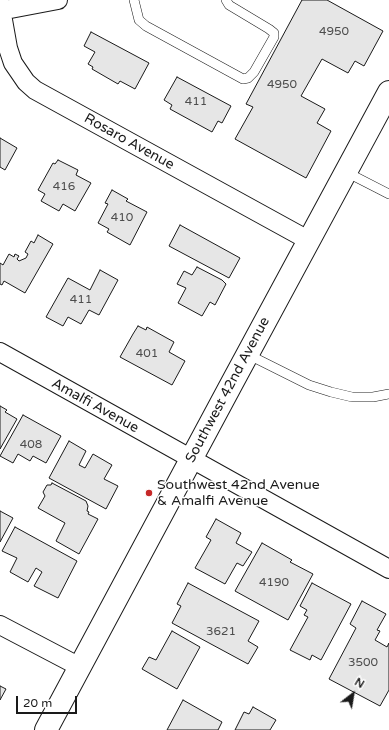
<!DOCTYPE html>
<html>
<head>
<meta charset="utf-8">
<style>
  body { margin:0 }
  #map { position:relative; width:389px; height:730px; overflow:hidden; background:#fff; font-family:"Varela Round",sans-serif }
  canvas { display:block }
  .north { position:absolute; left:333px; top:674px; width:40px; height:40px; -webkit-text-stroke:3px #fff; paint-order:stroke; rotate:31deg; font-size:11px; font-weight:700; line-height:16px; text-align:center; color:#1a1a1a }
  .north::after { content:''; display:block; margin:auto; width:14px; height:18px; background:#1a1a1a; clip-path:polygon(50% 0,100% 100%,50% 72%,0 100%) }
  .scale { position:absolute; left:16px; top:696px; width:61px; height:18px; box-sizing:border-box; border:2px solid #1a1a1a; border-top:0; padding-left:5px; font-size:12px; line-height:14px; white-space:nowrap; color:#1a1a1a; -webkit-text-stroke:3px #fff; paint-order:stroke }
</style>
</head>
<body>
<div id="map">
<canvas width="389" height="730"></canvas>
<div class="north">N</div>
<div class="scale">20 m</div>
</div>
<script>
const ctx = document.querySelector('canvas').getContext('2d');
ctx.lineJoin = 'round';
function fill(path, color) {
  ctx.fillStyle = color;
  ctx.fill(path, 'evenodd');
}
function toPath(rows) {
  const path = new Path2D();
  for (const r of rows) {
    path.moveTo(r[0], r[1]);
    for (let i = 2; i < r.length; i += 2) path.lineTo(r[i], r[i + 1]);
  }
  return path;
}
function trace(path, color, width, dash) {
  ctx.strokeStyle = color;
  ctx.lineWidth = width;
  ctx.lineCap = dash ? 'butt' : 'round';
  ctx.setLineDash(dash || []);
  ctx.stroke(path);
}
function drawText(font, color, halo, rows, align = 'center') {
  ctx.font = font + ' "Varela Round",sans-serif';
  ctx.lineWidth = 3;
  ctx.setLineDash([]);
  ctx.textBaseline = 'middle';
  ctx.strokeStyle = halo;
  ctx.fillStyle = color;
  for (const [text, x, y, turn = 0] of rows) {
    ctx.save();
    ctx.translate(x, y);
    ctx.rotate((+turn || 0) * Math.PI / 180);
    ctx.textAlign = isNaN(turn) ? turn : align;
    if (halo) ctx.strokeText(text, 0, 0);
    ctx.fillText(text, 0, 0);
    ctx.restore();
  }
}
const building = toPath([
  [302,0,327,0,383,31,364,66,355,61,348,73,322,59,301,96,325,109,317,123,331,131,306,178,235,139,253,107,246,104,302,0],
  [91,32,149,63,135,89,120,81,118,84,92,69,93,67,88,64,95,52,84,46,91,32],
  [177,77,231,106,222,123,218,121,212,132,170,109,172,105,164,100,177,77],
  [0,138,17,148,5,170,0,167,0,138],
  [58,160,78,170,76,175,91,183,75,211,63,204,59,211,41,201,45,194,38,190,53,163,55,164,58,160],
  [112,190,128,199,126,201,147,212,130,245,107,232,109,229,98,223,108,204,105,203,112,190],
  [180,225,240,258,229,278,169,246,180,225],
  [38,235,53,244,25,293,4,281,2,285,0,284,0,263,3,265,9,254,14,257,15,254,19,256,17,259,19,261,26,258,28,254,25,252,31,241,34,243,38,235],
  [197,267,222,280,226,284,215,305,210,302,202,316,178,303,186,288,177,284,184,271,192,275,197,267],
  [100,270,118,280,99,315,89,310,81,324,68,317,63,326,46,317,68,278,90,290,100,270],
  [138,326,146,330,147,327,174,342,169,352,185,361,172,385,120,357,133,334,138,326],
  [0,406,7,410,5,412,17,419,0,449,0,406],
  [23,415,61,436,46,463,33,456,30,461,18,454,13,463,0,456,23,415],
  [69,441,86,451,79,465,85,468,93,454,112,465,104,479,118,486,106,509,49,478,69,441],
  [52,483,86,501,88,506,87,511,89,512,88,514,98,519,79,554,56,541,65,523,38,508,45,496,43,492,47,485,51,485,52,483],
  [0,511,13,518,0,542,0,511],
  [216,519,241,533,236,543,252,552,243,566,237,563,225,584,195,568,211,540,206,537,216,519],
  [15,527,77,561,58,598,34,586,42,572,36,568,28,582,10,572,17,558,2,551,15,527],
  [262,543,292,560,290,562,313,574,288,620,235,591,262,543],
  [188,583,259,621,248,641,258,647,248,664,172,623,181,606,177,604,188,583],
  [312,583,351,604,321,660,312,655,310,660,290,650,308,617,304,615,307,610,300,606,312,583],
  [362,601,386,614,377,630,380,631,375,640,387,647,389,643,389,690,380,706,329,679,356,628,350,624,362,601],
  [172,631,200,647,177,689,142,669,149,657,156,660,172,631],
  [0,686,6,689,0,700,0,686],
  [183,700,222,722,218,730,167,730,183,700],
  [253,707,276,720,270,730,235,730,244,712,249,714,253,707]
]);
fill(building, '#e6e6e6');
trace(building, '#1a1a1a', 1);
const lane = toPath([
  [134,0,139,20,146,26,243,79,248,78,254,72,274,37,274,33,269,29,229,5,226,0],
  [346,172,389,194],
  [247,354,309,385,331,392,352,397,373,397,389,394]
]);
const street = toPath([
  [0,3,8,48,13,63,26,82,35,90,308,240],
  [0,11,58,0],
  [0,352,389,569],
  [0,625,80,667]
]);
const secondary = toPath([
  [46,730,232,383,389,92]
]);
trace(lane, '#1a1a1a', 10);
trace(street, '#1a1a1a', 20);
trace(secondary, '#1a1a1a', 24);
trace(lane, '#fff', 9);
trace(street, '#fff', 18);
trace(secondary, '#fff', 22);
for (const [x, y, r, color] of [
  [149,493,4,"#c62828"]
]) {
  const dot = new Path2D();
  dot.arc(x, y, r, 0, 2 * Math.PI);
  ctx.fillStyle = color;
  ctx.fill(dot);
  trace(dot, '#fff', 1.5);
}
drawText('12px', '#4d4d4d', null, [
  ["4950",334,32],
  ["4950",282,85],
  ["411",196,102],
  ["416",64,187],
  ["410",122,218],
  ["411",81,300],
  ["401",147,354],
  ["408",31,445],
  ["4190",274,583],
  ["3621",221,632],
  ["3500",363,663]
]);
drawText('14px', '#1a1a1a', '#fff', [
  ["Rosaro Avenue",129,142,29],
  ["Southwest 42nd Avenue",228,390,-62],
  ["Amalfi Avenue",95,406,29]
]);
drawText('14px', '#1a1a1a', '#fff', [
  ["Southwest 42nd Avenue",157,485],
  ["& Amalfi Avenue",157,501]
], 'left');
</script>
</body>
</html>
